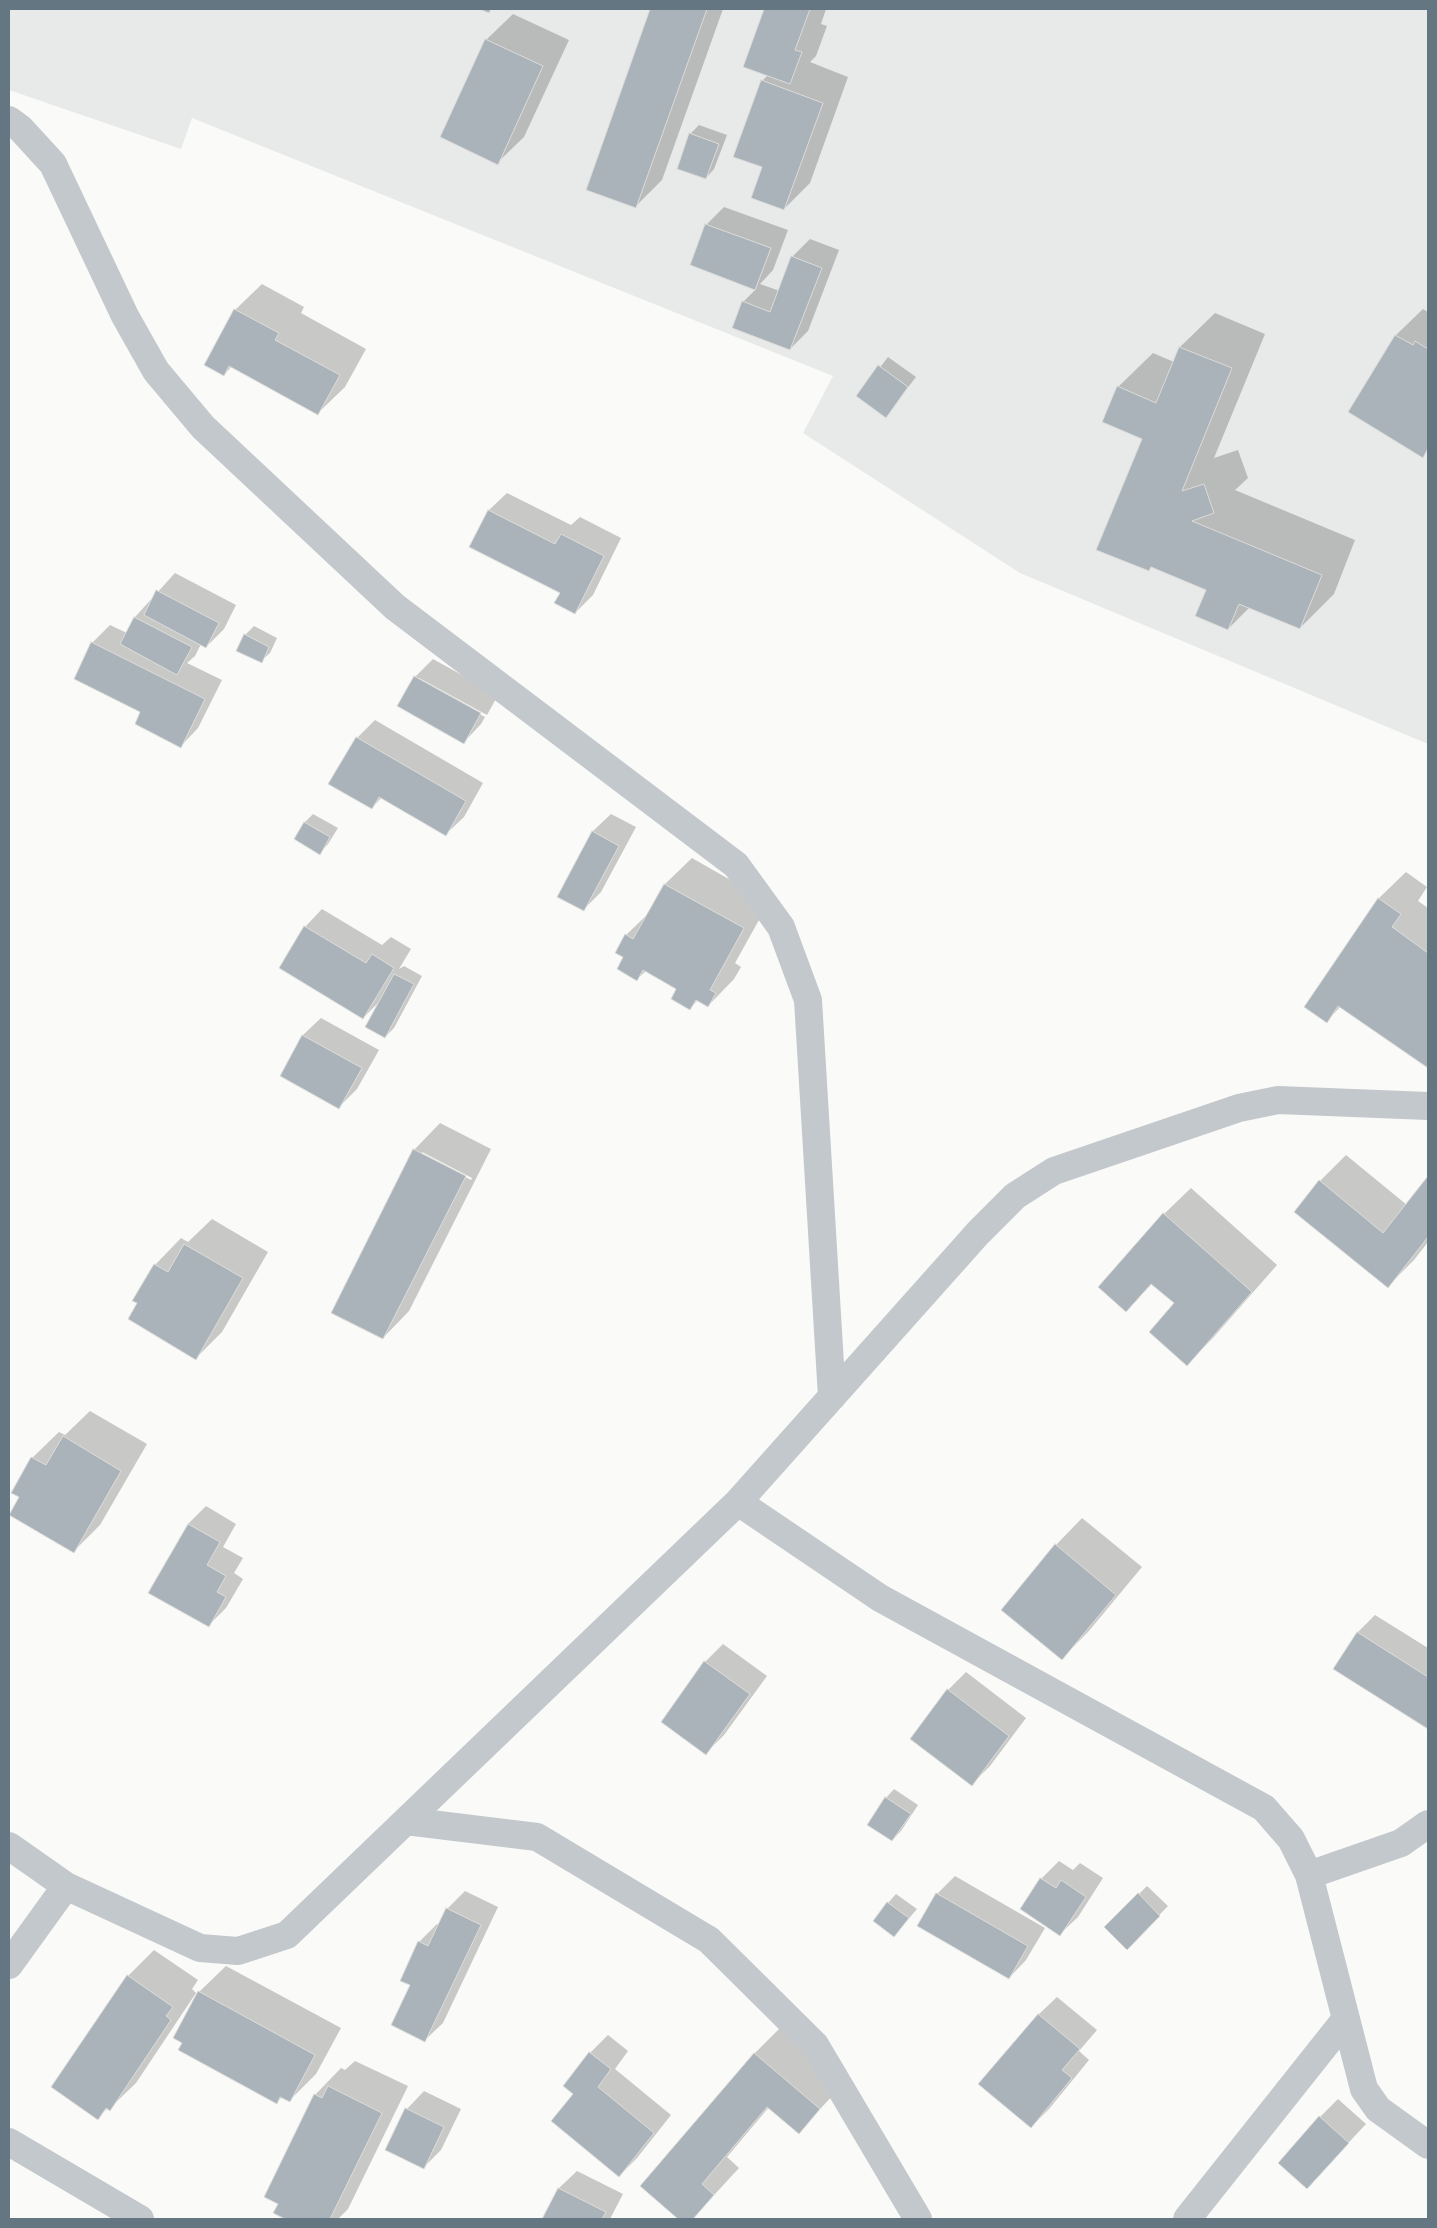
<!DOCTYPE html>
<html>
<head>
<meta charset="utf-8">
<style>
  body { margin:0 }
  #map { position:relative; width:1437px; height:2228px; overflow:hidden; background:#fafaf8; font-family:"Nunito Sans",sans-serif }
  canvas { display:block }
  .frame { position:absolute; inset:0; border:10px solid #657683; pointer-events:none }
</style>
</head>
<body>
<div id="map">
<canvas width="1437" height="2228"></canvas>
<div class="frame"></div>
</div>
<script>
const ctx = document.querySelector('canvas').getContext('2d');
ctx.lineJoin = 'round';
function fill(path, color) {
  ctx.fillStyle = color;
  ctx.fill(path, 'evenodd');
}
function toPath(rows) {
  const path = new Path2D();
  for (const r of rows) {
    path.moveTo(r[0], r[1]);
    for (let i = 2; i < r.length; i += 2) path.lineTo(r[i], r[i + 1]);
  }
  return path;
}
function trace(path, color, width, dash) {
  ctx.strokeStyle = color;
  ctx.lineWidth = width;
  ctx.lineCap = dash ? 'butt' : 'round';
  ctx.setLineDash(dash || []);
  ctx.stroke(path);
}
fill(toPath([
  [9,9,1428,9,1428,744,1020,573,803,433,833,376,192,118,181,149,9,90]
]), '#e8e9e9');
fill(toPath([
  [652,9,723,9,662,180,635,207,587,189],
  [765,9,826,9,821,24,827,26,816,56,810,62,848,77,810,183,784,209,763,166,762,81,768,75,745,66],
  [513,14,569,40,524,137,497,163,486,40],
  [699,125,727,135,714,169,706,178,690,134],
  [724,207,788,230,773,270,760,284,780,291,792,257,810,239,839,250,808,331,790,349,743,302,756,289,692,264,706,225],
  [262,284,304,307,301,313,366,349,345,387,318,413,232,366,224,375,235,310],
  [1423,309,1428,312,1428,450,1422,456,1350,412,1396,335],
  [1215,313,1265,334,1214,458,1238,450,1248,478,1235,490,1355,540,1334,594,1300,628,1250,607,1228,629,1207,589,1152,566,1148,570,1143,438,1118,387,1153,353,1174,362,1180,347],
  [888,357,916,377,886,416,858,396],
  [507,493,571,525,580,517,621,538,593,595,575,613,561,592,471,546,489,510],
  [175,573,236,605,224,629,206,647,201,644,195,656,187,663,222,680,198,728,181,746,142,712,75,678,92,643,110,625,127,633,135,617],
  [254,626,277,638,270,653,261,661,245,635],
  [433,659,498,695,487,715,419,678,419,680,485,717,481,724,464,742,415,677],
  [375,720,483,783,464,817,446,834,382,797,372,808,357,738],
  [313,814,338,828,328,844,320,853,304,823],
  [611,814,636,827,601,892,583,910,559,896,593,831],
  [692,858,769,902,735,963,741,967,734,979,708,1006,698,1000,690,1008,678,989,646,971,637,979,625,957,626,935,651,911,665,884],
  [1406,872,1427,887,1418,901,1428,908,1428,1066,1341,1006,1327,1021,1305,1006,1379,898],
  [322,909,382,945,391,937,411,949,399,969,404,966,422,976,394,1028,385,1037,380,1001,363,1018,305,927],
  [321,1018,379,1050,357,1089,339,1107,282,1075,303,1035],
  [440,1123,491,1149,409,1311,383,1338,414,1150],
  [422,1152,472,1178,471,1180,422,1155],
  [1346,1155,1407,1205,1428,1178,1428,1242,1414,1260,1388,1286,1320,1181],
  [1191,1188,1277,1265,1213,1338,1187,1364,1175,1303,1153,1283,1126,1310,1100,1287,1164,1214],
  [212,1219,268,1252,222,1332,196,1358,139,1303,155,1265,181,1238,188,1242],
  [90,1411,147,1444,100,1525,74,1551,21,1496,32,1458,59,1432,65,1435],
  [206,1506,236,1524,223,1547,243,1558,234,1573,243,1579,226,1608,208,1626,188,1524],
  [1082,1518,1142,1567,1088,1632,1062,1658,1056,1545],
  [1375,1615,1428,1648,1428,1728,1335,1668,1358,1632],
  [723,1644,767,1676,724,1735,706,1753,705,1662],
  [966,1672,1026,1718,990,1766,972,1784,911,1738,948,1690],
  [894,1789,918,1805,901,1831,892,1840,886,1798],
  [1059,1861,1073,1870,1080,1863,1103,1878,1078,1917,1060,1934,1021,1909,1041,1879],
  [955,1876,1045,1928,1026,1960,1009,1978,937,1894],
  [1147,1886,1168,1906,1127,1948,1106,1927],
  [465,1891,498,1907,443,2023,425,2040,411,1985,419,1942,437,1924,439,1925,447,1909],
  [896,1894,917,1909,894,1936,888,1903],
  [154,1950,198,1980,192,1989,196,1993,136,2083,109,2109,108,2108,97,2118,128,1976],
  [226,1966,341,2028,316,2074,289,2101,282,2097,277,2102,184,2043,199,1992],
  [1057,1997,1097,2030,1079,2051,1089,2060,1049,2109,1031,2127,980,2084,1039,2014],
  [781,2027,845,2082,799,2132,769,2107,727,2157,739,2168,692,2219,680,2219,642,2186,755,2053],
  [608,2035,628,2051,615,2069,671,2115,637,2158,619,2176,575,2093,565,2085,590,2053],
  [355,2061,408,2086,348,2209,338,2219,288,2219,275,2213,315,2095,341,2068,345,2070],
  [424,2091,461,2109,441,2150,423,2168,387,2150,407,2109],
  [1338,2099,1366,2124,1324,2169,1320,2117],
  [577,2171,623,2194,610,2219,544,2219,559,2188]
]), '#0003');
const building = toPath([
  [479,9,491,9,489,13,479,9],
  [650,9,707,9,636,208,586,190,650,9],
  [764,9,810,9,795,50,802,52,790,84,743,67,764,9],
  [485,39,543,66,498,165,440,137,485,39],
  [761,80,823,103,784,210,751,198,762,167,733,157,761,80],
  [689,133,719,144,706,179,677,169,689,133],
  [705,224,771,248,755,290,690,265,705,224],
  [791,256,822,268,790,350,732,328,742,301,770,312,791,256],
  [234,309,279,333,275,340,340,375,318,415,229,366,224,376,204,365,234,309],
  [1395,335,1413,345,1415,341,1428,349,1428,448,1423,458,1348,412,1395,335],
  [1179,347,1232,368,1182,491,1204,484,1214,513,1192,521,1322,575,1300,629,1239,604,1228,630,1195,616,1206,590,1151,567,1149,571,1096,550,1142,439,1102,422,1117,386,1156,403,1179,347],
  [878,365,908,387,886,418,856,396,878,365],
  [488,510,555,544,561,534,604,556,575,614,554,603,560,593,469,547,488,510],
  [156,590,219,623,206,648,144,615,156,590],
  [134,617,192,647,177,675,120,644,134,617],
  [244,634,269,647,262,663,236,651,244,634],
  [91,642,205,699,181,748,135,724,140,712,74,679,91,642],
  [414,676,481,713,464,744,397,706,414,676],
  [356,737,466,801,446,836,379,797,372,809,328,784,356,737],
  [304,822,330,837,320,855,294,839,304,822],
  [592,831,619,846,584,911,557,897,592,831],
  [664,884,744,928,710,990,716,993,708,1007,696,1000,690,1010,671,999,676,989,643,970,637,981,617,969,623,957,615,953,625,934,633,939,664,884],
  [1378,898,1401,914,1392,927,1428,953,1428,1068,1338,1006,1327,1023,1304,1007,1378,898],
  [304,926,366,963,372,954,394,968,363,1019,279,968,304,926],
  [394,974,414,984,385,1038,365,1027,394,974],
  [302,1035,362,1068,339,1109,280,1076,302,1035],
  [413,1149,466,1176,383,1339,331,1313,413,1149],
  [1428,1176,1428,1237,1388,1288,1294,1212,1319,1180,1383,1233,1428,1176],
  [1163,1213,1252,1292,1187,1366,1149,1332,1174,1303,1151,1284,1126,1312,1098,1287,1163,1213],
  [184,1244,243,1278,196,1360,128,1319,137,1303,132,1301,154,1264,168,1272,184,1244],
  [63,1436,121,1471,74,1553,9,1515,19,1497,11,1493,31,1457,46,1465,63,1436],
  [188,1524,220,1542,207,1565,226,1576,217,1592,226,1597,209,1627,148,1593,188,1524],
  [1055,1544,1116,1595,1062,1660,1001,1610,1055,1544],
  [1357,1632,1428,1677,1428,1729,1333,1669,1357,1632],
  [704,1661,750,1694,706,1755,661,1722,704,1661],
  [947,1689,1009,1736,972,1786,910,1739,947,1689],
  [885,1797,911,1814,892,1841,867,1825,885,1797],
  [1040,1878,1056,1888,1061,1880,1086,1897,1060,1936,1020,1909,1040,1878],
  [936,1893,1028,1946,1009,1979,917,1926,936,1893],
  [1138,1893,1160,1916,1127,1950,1104,1927,1138,1893],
  [887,1902,909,1918,894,1937,873,1921,887,1902],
  [446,1908,481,1925,425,2042,391,2025,410,1985,400,1981,418,1941,428,1946,446,1908],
  [127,1975,173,2007,166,2016,171,2020,110,2111,106,2108,98,2120,51,2087,127,1975],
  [198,1991,315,2055,290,2102,280,2097,277,2104,178,2050,182,2043,173,2038,198,1991],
  [1038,2014,1080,2049,1062,2070,1072,2078,1031,2128,978,2084,1038,2014],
  [589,2052,611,2069,598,2087,654,2133,619,2177,551,2121,573,2094,563,2086,589,2052],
  [754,2053,820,2109,799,2134,767,2107,702,2184,714,2195,693,2219,678,2219,640,2186,754,2053],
  [328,2086,382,2113,330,2219,285,2219,273,2213,278,2204,264,2197,314,2094,322,2098,328,2086],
  [405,2108,444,2127,424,2169,385,2150,405,2108],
  [1319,2116,1349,2143,1307,2189,1278,2163,1319,2116],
  [558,2188,606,2212,602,2219,542,2219,558,2188]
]);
fill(building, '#aab3b9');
trace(building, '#dcdcda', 1);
trace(toPath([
  [9,120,20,128,53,164,125,316,156,371,203,427,395,607,736,865,781,927,808,1000,832,1397],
  [738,1502,880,1598,1264,1808,1291,1839,1309,1875,1364,2089,1378,2109,1428,2145],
  [406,1821,537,1837,709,1940,815,2045,918,2219],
  [9,1846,66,1886,200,1948,238,1951,287,1935,738,1502,978,1233,1015,1196,1054,1171,1239,1108,1278,1100,1428,1106],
  [1309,1875,1401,1843,1428,1824],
  [9,1965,66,1886],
  [9,2142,140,2219],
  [1187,2219,1345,2020]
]), '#c3c8cc', 28);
</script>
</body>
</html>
